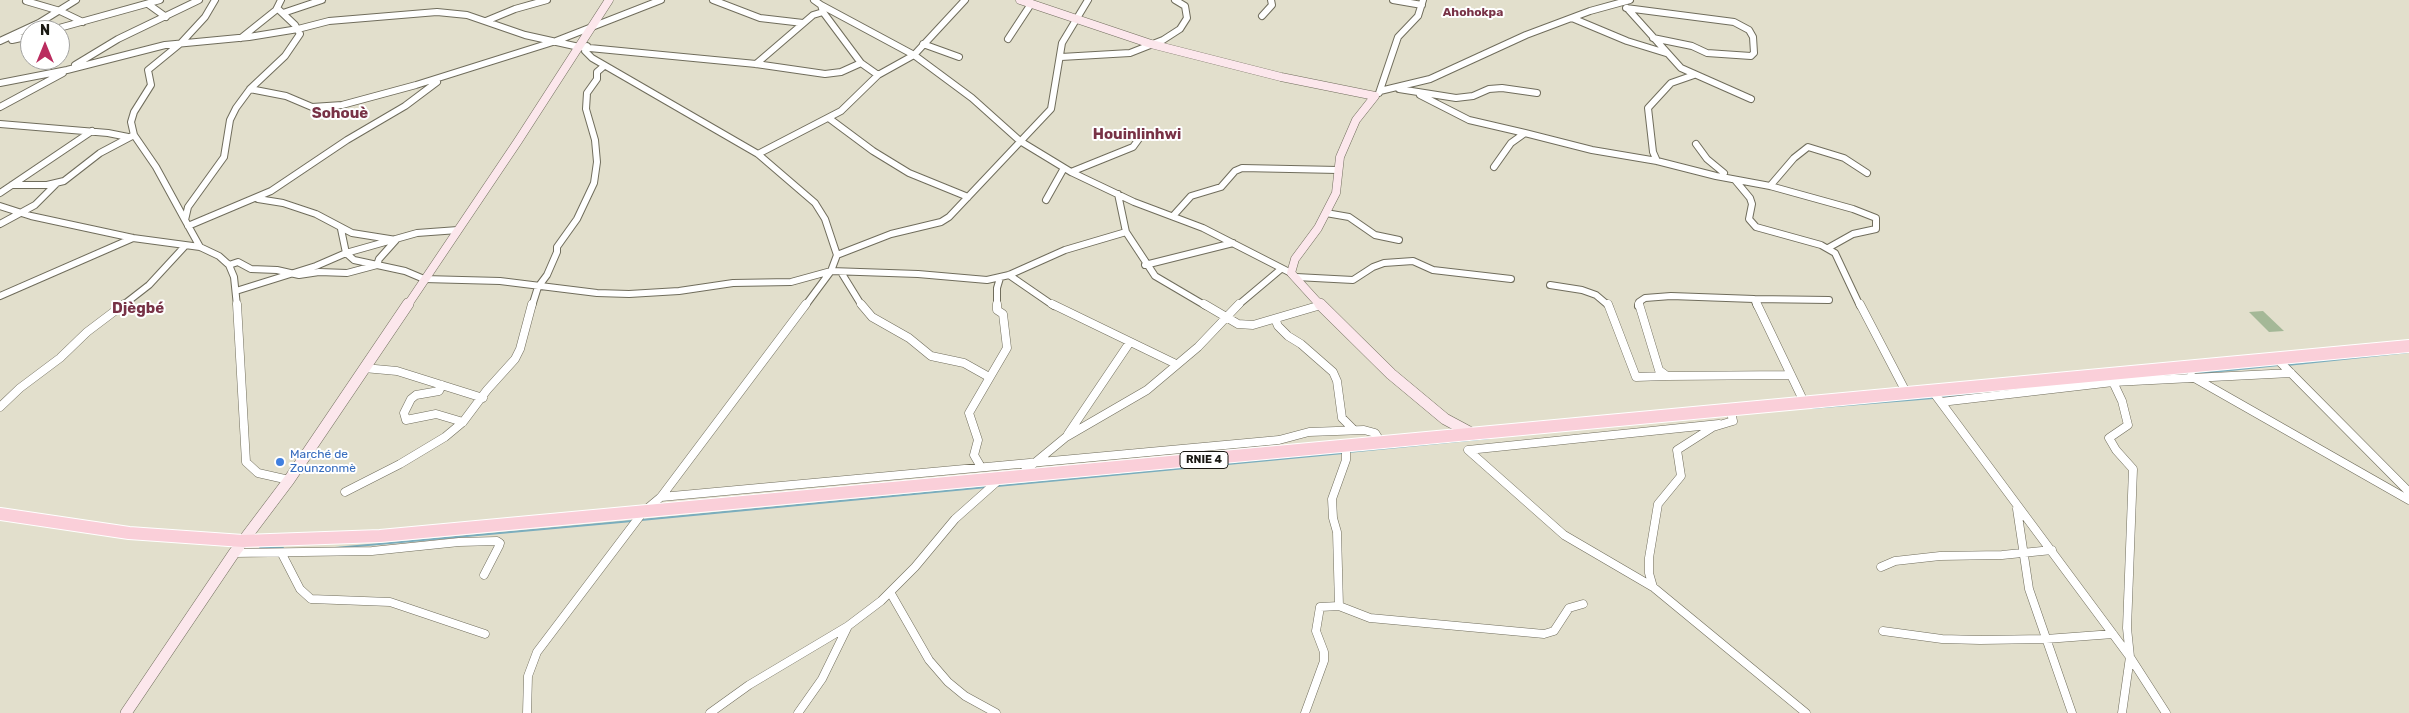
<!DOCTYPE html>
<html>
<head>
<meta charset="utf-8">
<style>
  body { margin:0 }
  #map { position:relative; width:2409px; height:713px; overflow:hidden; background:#e2dfcc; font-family:Rubik,sans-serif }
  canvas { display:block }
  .north { position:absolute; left:20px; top:20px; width:50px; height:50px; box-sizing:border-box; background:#fff; border:1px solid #a3a3a1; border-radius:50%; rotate:0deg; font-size:14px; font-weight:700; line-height:20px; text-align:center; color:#1a1913 }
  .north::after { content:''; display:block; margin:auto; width:18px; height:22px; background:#ba2c5f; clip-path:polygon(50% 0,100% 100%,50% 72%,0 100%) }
</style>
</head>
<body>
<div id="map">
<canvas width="2409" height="713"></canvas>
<div class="north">N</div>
</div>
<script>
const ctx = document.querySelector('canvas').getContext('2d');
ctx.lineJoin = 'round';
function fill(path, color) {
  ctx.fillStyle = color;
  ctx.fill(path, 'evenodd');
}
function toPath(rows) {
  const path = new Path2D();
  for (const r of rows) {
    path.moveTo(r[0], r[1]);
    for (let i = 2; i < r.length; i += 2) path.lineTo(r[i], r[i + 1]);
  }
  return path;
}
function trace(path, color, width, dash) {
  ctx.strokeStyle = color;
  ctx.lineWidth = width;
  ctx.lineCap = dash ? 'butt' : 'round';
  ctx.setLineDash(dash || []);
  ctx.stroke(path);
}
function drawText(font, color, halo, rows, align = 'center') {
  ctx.font = font + ' Rubik,sans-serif';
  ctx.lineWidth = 4;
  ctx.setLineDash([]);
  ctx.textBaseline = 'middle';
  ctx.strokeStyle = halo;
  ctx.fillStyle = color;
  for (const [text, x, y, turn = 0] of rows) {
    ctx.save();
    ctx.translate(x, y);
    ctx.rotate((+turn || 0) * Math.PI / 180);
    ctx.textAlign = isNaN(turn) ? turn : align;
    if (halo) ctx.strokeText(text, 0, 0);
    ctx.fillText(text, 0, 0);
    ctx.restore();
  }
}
fill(toPath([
  [2263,311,2284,331,2269,332,2249,312]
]), '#a4b897');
trace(toPath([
  [2287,365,2409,352],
  [2182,375,2279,365],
  [1941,397,1981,393],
  [1811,408,1933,398],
  [1348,452,1490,438],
  [997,486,1343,453],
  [641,520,987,487],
  [260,548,283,548],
  [335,548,632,521]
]), '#7aadbd', 2);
const streetFar1 = toPath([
  [713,0,760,18,803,23],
  [814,0,821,5,823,12,861,63,878,75],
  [1393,0,1422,5],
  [26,1,60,11,83,22],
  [148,4,166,17],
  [821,5,914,55,972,98,1020,141,1071,172,1134,202,1203,228,1291,273],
  [1626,8,1734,22,1749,30,1753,37,1754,53,1751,56,1707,53,1692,46,1653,38],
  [1627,8,1681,68,1751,99],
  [283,13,322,0],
  [1262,16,1272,5,1271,0],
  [1572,18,1627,41,1666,53],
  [486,21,515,9,547,0],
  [52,30,160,0],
  [241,38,276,10,281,0],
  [1008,39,1031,4],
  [12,40,30,36],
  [0,41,39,23,76,0],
  [923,44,959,57],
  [587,46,585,51,592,58,758,154,815,203,825,219,837,255,831,271,805,306],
  [1061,57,1130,53,1163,40,1180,29,1187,18,1185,6,1175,0],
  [756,64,813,15,823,12],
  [75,65,118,39,199,0],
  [0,83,67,70,165,45,249,37,298,29,329,21,437,12,467,15,525,35,579,47,756,64,825,74,841,72,861,63],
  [250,89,286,96,312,107,342,105,416,85,556,41,661,0],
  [1399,89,1456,98,1473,96,1489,89,1502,88,1537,93],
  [1380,91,1430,79,1526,35,1590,11,1630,0],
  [1379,93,1398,37,1418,16,1423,0],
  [1420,95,1469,120,1525,133],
  [0,107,63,73],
  [830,119,873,151,909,173,968,197],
  [0,124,108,133,128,137],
  [1696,144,1707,159,1724,173],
  [758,154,841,111,878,75,914,55,965,0],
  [1657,161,1653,152,1648,108,1671,83,1694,75],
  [1494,167,1511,143,1525,133,1592,150,1657,161,1716,176,1770,186,1853,209,1876,218,1876,229,1853,234,1828,248],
  [1071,172,1133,147,1141,136],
  [1735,180,1750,198,1752,204,1749,219,1756,227,1821,245,1835,253,1860,306],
  [12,185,47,185,64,181,100,153,134,135],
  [1770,186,1794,158,1808,147,1844,158,1867,173],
  [0,193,92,131],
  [1118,194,1126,232,1155,276,1206,306],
  [1046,200,1064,168],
  [0,206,31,216,133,238,200,247,219,256,229,265,234,277,237,306],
  [1326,213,1349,217,1375,235,1399,240],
  [1173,216,1191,196,1221,187,1235,171,1242,168,1338,170],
  [185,220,156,167,134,135,131,122,134,112,151,85,148,70,181,43,205,17,215,0],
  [0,224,35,205,57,183],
  [188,226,271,191,347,140,405,106,437,82],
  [341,229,346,253,354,260,405,271,424,279,500,281,597,293,629,294,679,291,733,283,791,282,831,271,918,274,987,280,1009,275,1065,250,1126,232],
  [200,247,185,220,188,207,224,157,230,120,236,108,250,89,285,56,300,34,295,25,277,8],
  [837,255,891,234,941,222,949,217,1051,109,1062,43,1088,0],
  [229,265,238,262,251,269,277,270,299,275,319,272,347,273,377,265,379,259,396,240,352,233,316,214,283,203,258,199],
  [1145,265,1233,243],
  [841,272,862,306],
  [1009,275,1054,306],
  [1296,277,1353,280,1373,267,1384,263,1413,261,1433,270,1511,279],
  [1550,285,1582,290,1596,295,1609,306],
  [236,291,316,266,346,253,417,233,458,230],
  [0,296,133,238],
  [122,306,149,285,185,246],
  [532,306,538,287,547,275,557,252,557,247,577,219,594,183,597,162,595,140,586,109,587,93,597,79,597,72,604,66],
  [997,306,997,288,1000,278],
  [1237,306,1281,269],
  [1319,306,1321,305],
  [1638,306,1639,302,1645,298,1671,296,1754,299],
  [1757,306,1754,299,1829,300]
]);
const street = toPath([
  [237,304,246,462,258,473,289,480],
  [861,304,872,317,909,338,931,356,964,363,989,377],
  [1052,304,1176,364],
  [1204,304,1238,324,1253,325,1321,305],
  [1608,304,1636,377,1666,376],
  [1639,304,1659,370,1667,376,1791,375],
  [1757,304,1804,402],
  [1860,304,1906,392],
  [1275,319,1278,326,1288,336,1301,344,1333,372,1337,381,1342,418,1353,429],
  [2276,358,2409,492],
  [364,368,397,371,483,398],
  [2191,376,2409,500],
  [2113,382,2122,401,2128,425,2109,438,2116,450,2133,469,2127,628,2130,657,2166,713],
  [442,385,439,391,416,395,411,399,404,413,406,420,436,414,463,422],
  [1931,389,2130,657,2122,713],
  [1941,402,2113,382,2291,373],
  [0,407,20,388,60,358,87,332,124,304],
  [1719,424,1468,450,1564,535,1653,587,1806,713],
  [1068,434,1130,342],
  [981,467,974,455,978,440,969,413,1007,348,1003,314,997,310,997,304],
  [1020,475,1066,437,1147,390,1198,347,1239,304],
  [345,492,400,464,445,437,463,422,487,390,515,359,520,349,532,304],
  [661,497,1279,440,1309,432,1364,430,1375,433,1382,444],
  [2017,509,2029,589,2072,713],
  [234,553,372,551,459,542,497,541,500,543,499,546,484,575],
  [282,554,300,589,311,599,390,602,485,634],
  [1881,567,1895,561,1940,556,2002,555,2052,550],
  [1653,587,1649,573,1649,558,1658,504,1681,476,1677,450,1713,427,1733,421,1730,408],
  [890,592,929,660,948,682,965,696,996,713],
  [1339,606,1337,532,1333,518,1332,499,1346,460,1346,447],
  [1883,631,1942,639,1980,640,2046,639,2113,634],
  [527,713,528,676,537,652,643,512,661,497,806,304],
  [710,713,749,685,848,626,881,601,915,567,955,519,1000,479],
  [798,713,822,679,848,626],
  [1305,713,1324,661,1324,652,1316,631,1320,607,1339,606,1370,618,1544,634,1554,631,1569,608,1583,604]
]);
const secondaryFar1 = toPath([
  [1020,0,1151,44,1281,77,1375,96,1356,120,1340,157,1336,193,1318,228,1295,259,1291,273,1321,306],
  [407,306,518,141,609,0]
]);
const secondary = toPath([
  [1320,304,1391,374,1445,419,1473,434],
  [126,713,234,553,289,480,408,304]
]);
const primary = toPath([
  [0,514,129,533,243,541,380,536,2409,346]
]);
trace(streetFar1, '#706d5c', 8);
trace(street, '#706d5c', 9);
trace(secondaryFar1, '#706d5c', 9);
trace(secondary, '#706d5c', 12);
trace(primary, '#fff', 14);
trace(streetFar1, '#fff', 6);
trace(street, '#fff', 8);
trace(secondaryFar1, '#fce7ec', 8);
trace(secondary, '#fce7ec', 11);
trace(primary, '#facfd9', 12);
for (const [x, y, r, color] of [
  [280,462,5,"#3f7fe0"]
]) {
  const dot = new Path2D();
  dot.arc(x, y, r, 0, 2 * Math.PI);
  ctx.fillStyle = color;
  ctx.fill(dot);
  trace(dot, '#fff', 2);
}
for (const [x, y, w] of [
  [1204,460,48]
]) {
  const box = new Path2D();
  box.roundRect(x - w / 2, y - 8.5, w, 17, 4);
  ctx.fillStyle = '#fff';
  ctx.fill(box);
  trace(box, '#1a1913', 1);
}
drawText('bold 11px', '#1a1913', null, [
  ["RNIE 4",1204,460]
]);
drawText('bold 12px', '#783246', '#fff', [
  ["Ahohokpa",1473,13]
]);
drawText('12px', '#366cbe', '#fff', [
  ["Marché de",290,455],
  ["Zounzonmè",290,469]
], 'left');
drawText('bold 15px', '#783246', '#fff', [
  ["Sohouè",340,114],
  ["Houinlinhwi",1137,135],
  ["Djègbé",138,309]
]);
</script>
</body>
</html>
